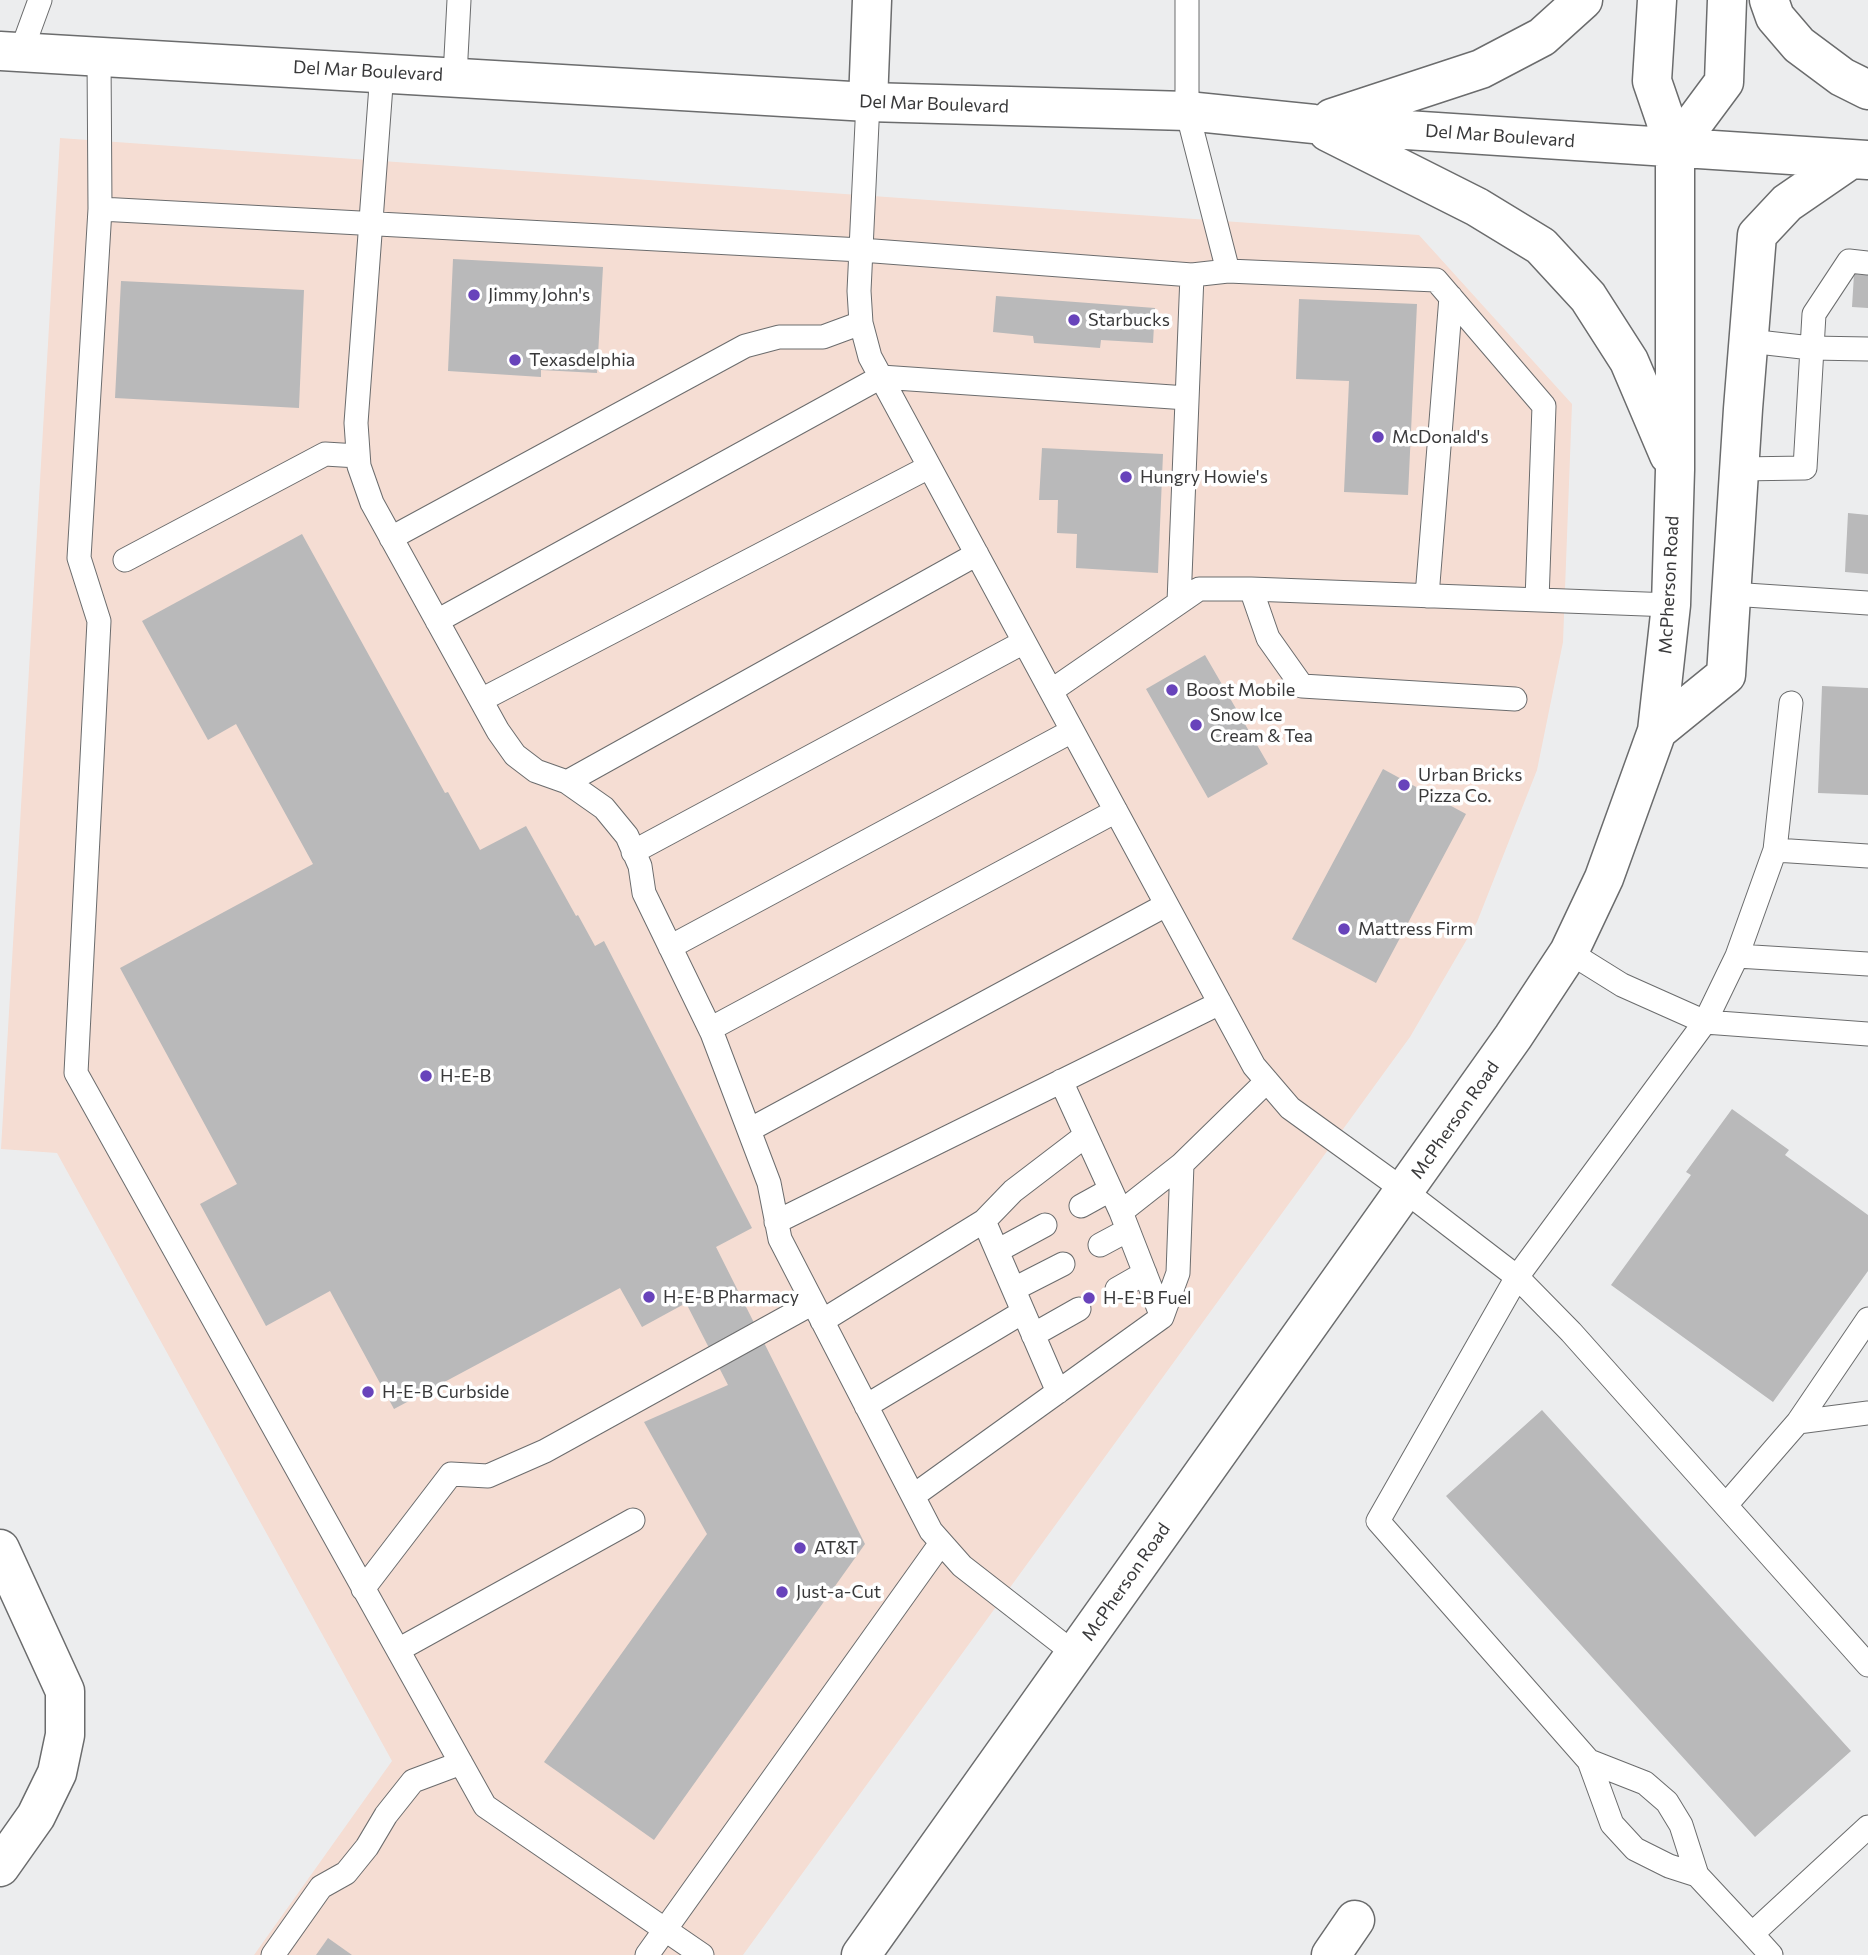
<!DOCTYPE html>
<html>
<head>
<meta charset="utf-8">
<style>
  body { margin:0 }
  canvas { display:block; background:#ecedee }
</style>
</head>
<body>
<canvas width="1868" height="1955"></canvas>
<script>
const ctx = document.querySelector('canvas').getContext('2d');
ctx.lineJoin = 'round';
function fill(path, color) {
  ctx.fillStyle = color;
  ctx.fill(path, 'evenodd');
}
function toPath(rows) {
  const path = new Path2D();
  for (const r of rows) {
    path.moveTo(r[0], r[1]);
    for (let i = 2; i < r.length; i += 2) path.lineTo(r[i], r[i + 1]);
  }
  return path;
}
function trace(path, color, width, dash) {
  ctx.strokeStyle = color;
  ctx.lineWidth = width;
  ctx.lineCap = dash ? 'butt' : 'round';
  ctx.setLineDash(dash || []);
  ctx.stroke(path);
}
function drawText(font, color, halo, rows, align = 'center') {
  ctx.font = font + ' Commissioner,sans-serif';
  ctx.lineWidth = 7;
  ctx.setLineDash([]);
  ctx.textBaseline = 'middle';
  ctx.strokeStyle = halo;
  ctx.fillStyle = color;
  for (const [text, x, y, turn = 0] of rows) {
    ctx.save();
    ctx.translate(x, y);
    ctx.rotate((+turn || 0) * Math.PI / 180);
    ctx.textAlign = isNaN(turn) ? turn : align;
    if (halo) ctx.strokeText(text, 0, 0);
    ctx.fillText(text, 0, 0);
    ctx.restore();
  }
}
fill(toPath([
  [60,138,1419,235,1572,404,1563,642,1537,770,1477,922,1410,1037,743,1955,254,1955,392,1761,57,1153,1,1149]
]), '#f5ddd3');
fill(toPath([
  [453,259,603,267,597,373,541,370,541,377,448,371],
  [1854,274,1868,275,1868,308,1852,307],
  [121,281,304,290,299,408,115,398],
  [996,296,1155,308,1153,343,1101,340,1100,348,1034,343,1033,336,993,332],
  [1299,299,1417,304,1408,495,1344,492,1349,381,1296,379],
  [1042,448,1163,454,1158,573,1076,568,1077,534,1057,533,1058,500,1039,500],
  [1848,513,1868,515,1868,574,1845,572],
  [302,534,445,793,448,792,480,850,526,826,576,916,578,915,595,946,604,941,752,1228,716,1247,865,1544,654,1840,544,1762,707,1534,644,1422,728,1385,686,1303,642,1327,620,1288,394,1409,330,1291,266,1326,200,1204,237,1184,120,968,313,864,236,724,208,740,142,621],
  [1205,655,1268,764,1208,798,1146,689],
  [1822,686,1868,688,1868,795,1818,793],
  [1383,769,1466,814,1376,983,1292,939],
  [1732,1109,1789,1150,1785,1155,1868,1215,1868,1271,1773,1402,1611,1285,1691,1175,1686,1172],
  [1542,1410,1851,1751,1755,1837,1446,1496],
  [328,1938,352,1955,316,1955]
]), '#b9b9ba');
const service = toPath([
  [1187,0,1187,111,1228,271,1192,275],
  [21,52,40,0],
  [99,56,100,209,79,558,99,621,76,1073,485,1806,702,1955],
  [382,72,356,423,359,466,372,503,498,731,515,755,536,771,567,782,604,808,627,836,640,866,644,893,712,1033,769,1183,780,1239,931,1531,962,1566,1075,1654],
  [455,76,459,0],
  [868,102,859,291,861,323,870,357,1254,1066,1290,1108,1405,1191,1517,1277,1571,1332,1868,1665],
  [100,209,861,250,1192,275,1179,602],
  [1228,271,1436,280,1544,406,1537,600],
  [1749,341,1811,348,1868,349],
  [1739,469,1805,468,1814,314,1849,261,1868,263],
  [391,538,745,346,779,337,823,337,861,323],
  [125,560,325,454,358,456],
  [1251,589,1268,638,1302,686,1515,699],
  [1731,594,1868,603],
  [1427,596,1451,297],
  [437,621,881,377,1187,398],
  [1051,691,1199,589,1251,589,1671,605],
  [481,700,929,467],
  [567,782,977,554],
  [1775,850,1868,856],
  [633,852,1024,642],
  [670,947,1072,731],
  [1569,952,1622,985,1705,1022,1868,1034],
  [1737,956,1868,964],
  [710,1029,1116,811],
  [1061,1081,1121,1212,1182,1164,1267,1081],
  [749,1130,1166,905],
  [1081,1206,1110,1190],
  [984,1221,1058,1392],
  [776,1222,1220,1003],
  [1100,1245,1128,1230],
  [997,1251,1045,1225],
  [1014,1289,1063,1264],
  [1117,1289,1145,1273],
  [1162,1317,1178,1273,1182,1164],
  [822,1321,984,1221,1013,1191,1085,1136],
  [1033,1335,1079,1309],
  [866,1406,1023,1312],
  [1798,1422,1868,1413],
  [913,1496,1162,1317,1121,1212],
  [1726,1505,1798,1422,1868,1319],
  [363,1589,451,1474,488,1476,545,1451,813,1303],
  [398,1650,633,1520],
  [1589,1761,1645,1783,1667,1802,1681,1825,1697,1875,1752,1934,1868,1827],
  [1697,1875,1669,1866,1635,1849,1612,1824,1589,1761,1378,1521,1517,1277,1705,1022,1737,956,1775,850,1791,703],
  [1752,1934,1771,1955],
  [273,1955,321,1887,346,1873,367,1847,386,1815,413,1781,461,1763],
  [647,1955,941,1543]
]);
const minor = toPath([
  [868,102,872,0],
  [0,1549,65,1691,65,1735,57,1773,36,1816,0,1867],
  [1331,1955,1355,1920]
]);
const secondary = toPath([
  [1769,0,1775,17,1799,45,1842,77,1868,90],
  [0,51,868,102,1187,111,1314,124,1868,160],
  [1332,118,1481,69,1542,37,1583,0],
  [1328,132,1477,207,1541,246,1588,297,1629,361,1669,455],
  [1675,148,1724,82,1727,0],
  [1657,731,1726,675,1743,409,1757,235,1787,203,1851,159],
  [861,1955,1513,1037,1569,952,1604,878,1657,731,1671,605,1675,470,1675,148,1652,81,1657,0]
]);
trace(service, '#6b6c6d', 25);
trace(minor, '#6b6c6d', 41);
trace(secondary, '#6b6c6d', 41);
trace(service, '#fff', 23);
trace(minor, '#fff', 38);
trace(secondary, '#fff', 38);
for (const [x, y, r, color] of [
  [474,295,7,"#6843bb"],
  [1074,320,7,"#6843bb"],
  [515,360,7,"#6843bb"],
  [1378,437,7,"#6843bb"],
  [1126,477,7,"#6843bb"],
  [1172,690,7,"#6843bb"],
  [1196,725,7,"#6843bb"],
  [1404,785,7,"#6843bb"],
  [1344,929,7,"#6843bb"],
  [426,1076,7,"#6843bb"],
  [649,1297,7,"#6843bb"],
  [1089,1298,7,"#6843bb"],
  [368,1392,7,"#6843bb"],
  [800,1548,7,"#6843bb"],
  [782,1592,7,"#6843bb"]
]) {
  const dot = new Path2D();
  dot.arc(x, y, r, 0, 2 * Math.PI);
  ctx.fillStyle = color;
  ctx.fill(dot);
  trace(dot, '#fff', 2.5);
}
drawText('18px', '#39393a', '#fff', [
  ["Del Mar Boulevard",368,71,3],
  ["Del Mar Boulevard",934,104,2],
  ["Del Mar Boulevard",1500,136,4],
  ["McPherson Road",1669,585,-87],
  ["McPherson Road",1455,1120,-55],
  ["McPherson Road",1126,1582,-55]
]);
drawText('18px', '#39393a', '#fff', [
  ["Jimmy John's",488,295],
  ["Starbucks",1088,320],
  ["Texasdelphia",529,360],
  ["McDonald's",1392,437],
  ["Hungry Howie's",1140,477],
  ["Boost Mobile",1186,690],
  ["Snow Ice",1210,715],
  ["Cream & Tea",1210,736],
  ["Urban Bricks",1418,775],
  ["Pizza Co.",1418,796],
  ["Mattress Firm",1358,929],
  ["H-E-B",440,1076],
  ["H-E-B Pharmacy",663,1297],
  ["H-E-B Fuel",1103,1298],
  ["H-E-B Curbside",382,1392],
  ["AT&T",814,1548],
  ["Just-a-Cut",796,1592]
], 'left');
</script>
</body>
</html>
